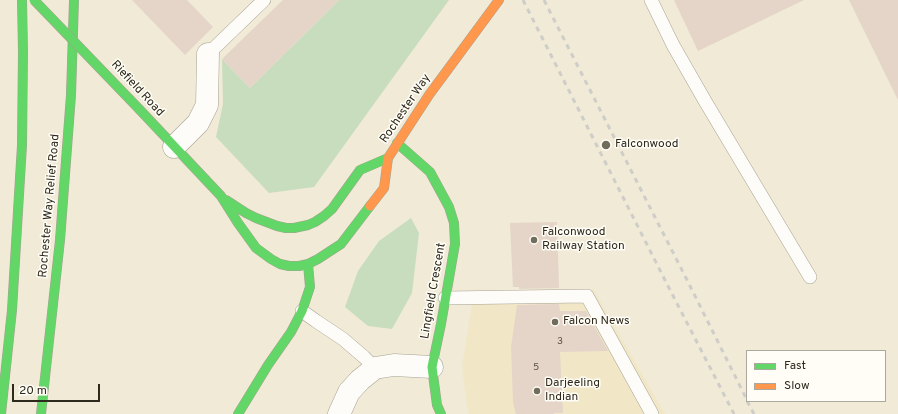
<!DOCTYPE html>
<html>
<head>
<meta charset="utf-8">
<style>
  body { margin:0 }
  #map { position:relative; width:898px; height:414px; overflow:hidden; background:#f0ead6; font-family:Overpass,sans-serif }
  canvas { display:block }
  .legend { position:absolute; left:746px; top:350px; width:140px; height:52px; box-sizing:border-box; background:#fffdf6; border:1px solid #aba89f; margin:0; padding:5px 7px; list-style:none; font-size:12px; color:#2d291c }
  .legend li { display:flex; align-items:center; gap:8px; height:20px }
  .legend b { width:20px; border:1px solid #aba89f }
  .scale { position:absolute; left:12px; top:384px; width:88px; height:18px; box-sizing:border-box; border:2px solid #2d291c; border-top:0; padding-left:5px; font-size:12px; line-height:14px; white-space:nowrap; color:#2d291c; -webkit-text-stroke:3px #fffdf6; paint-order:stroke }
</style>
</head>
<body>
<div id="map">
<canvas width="898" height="414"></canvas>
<ul class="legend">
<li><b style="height:5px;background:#63d668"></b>Fast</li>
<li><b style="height:5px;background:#ff974d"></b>Slow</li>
</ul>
<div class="scale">20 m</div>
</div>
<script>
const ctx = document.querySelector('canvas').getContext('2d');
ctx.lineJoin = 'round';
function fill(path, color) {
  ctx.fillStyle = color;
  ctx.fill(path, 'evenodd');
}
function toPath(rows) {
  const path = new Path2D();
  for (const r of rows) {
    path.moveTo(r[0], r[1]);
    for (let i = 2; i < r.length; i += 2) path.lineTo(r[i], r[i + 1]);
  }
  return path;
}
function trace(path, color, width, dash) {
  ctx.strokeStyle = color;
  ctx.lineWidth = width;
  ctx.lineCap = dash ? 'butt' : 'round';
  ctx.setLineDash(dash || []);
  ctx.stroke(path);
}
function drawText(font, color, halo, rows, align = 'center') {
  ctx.font = font + ' Overpass,sans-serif';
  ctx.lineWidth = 3;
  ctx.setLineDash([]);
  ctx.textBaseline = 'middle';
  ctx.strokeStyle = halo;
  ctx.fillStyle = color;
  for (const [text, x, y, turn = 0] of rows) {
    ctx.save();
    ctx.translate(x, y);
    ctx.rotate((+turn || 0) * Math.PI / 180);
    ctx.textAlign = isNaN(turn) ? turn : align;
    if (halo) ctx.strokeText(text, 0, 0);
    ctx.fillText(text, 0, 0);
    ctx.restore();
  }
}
fill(toPath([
  [593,289,665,414,469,414,466,399,462,367,474,291]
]), '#f1e7c7');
fill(toPath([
  [339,0,449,0,314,187,269,193,216,137,223,104,222,59,250,88],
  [411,218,419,233,412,293,392,329,368,326,345,307,358,271,379,241]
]), '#c8ddbe');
fill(toPath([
  [132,0,187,0,213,27,185,55],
  [283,0,339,0,250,88,222,59],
  [674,0,804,0,698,51],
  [849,0,898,0,898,100],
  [557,222,559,288,519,289,519,287,513,287,510,223],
  [559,304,560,311,586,311,608,351,560,352,563,413,554,413,554,414,516,414,513,403,511,347,517,305]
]), '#e4d5c8');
const lane = toPath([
  [651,0,673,45,705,101,810,277],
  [208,54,264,0],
  [445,298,587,296,652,414],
  [302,311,316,321,343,339,364,357,375,368]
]);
const street = toPath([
  [174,147,198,123,207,105,208,54],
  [339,414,349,392,360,380,375,368,394,365,432,367]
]);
const fast = toPath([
  [140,110,221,196,238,223,256,248,271,259,280,264,289,266,299,266,308,264,318,259,341,244,370,206],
  [397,143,430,172,449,207,454,223,455,244,441,324,432,367,437,405,441,414],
  [226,200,246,213,256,218,277,226,286,228,294,228,308,225,315,222,324,216,332,209,360,170,388,158],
  [1,414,12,310,22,145,23,52,22,0],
  [41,414,60,240,71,95,74,0],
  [238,414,268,365,291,332,302,311,310,287,308,264]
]);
const slow = toPath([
  [370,206,384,188,388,158,429,95,499,0]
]);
trace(lane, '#a7a293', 14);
trace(street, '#a7a293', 23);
trace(fast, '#a7a293', 10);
trace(slow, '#a7a293', 10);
trace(lane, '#fdfcf9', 13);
trace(street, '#fdfcf9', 22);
trace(fast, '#63d668', 9);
trace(slow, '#ff974d', 9);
trace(toPath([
  [523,0,668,286,734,414],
  [544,0,685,276,747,400],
  [747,401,754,414]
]), '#cfcdc8', 3, [5, 5]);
const fastBridge = toPath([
  [34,0,140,110]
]);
trace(fastBridge, '#a7a293', 10, []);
trace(fastBridge, '#63d668', 9);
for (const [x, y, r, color] of [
  [606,145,5,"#716d5d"],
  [534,240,4,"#716d5d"],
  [555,322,4,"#716d5d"],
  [537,391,4,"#716d5d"]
]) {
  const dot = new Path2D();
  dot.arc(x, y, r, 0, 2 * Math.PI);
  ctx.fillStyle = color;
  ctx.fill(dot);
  trace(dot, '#fffdf6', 1.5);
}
drawText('10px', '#5b5447', null, [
  ["3",560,342],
  ["5",536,368]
]);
drawText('12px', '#2d291c', '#fffdf6', [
  ["Riefield Road",137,89,47],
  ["Rochester Way",406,109,-56],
  ["Rochester Way Relief Road",50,206,-85],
  ["Lingfield Crescent",434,291,-80]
]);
drawText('12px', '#2d291c', '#fffdf6', [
  ["Falconwood",615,145],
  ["Falconwood",542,233],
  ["Railway Station",542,247],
  ["Falcon News",563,322],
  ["Darjeeling",545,384],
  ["Indian",545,398]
], 'left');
</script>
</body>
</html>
